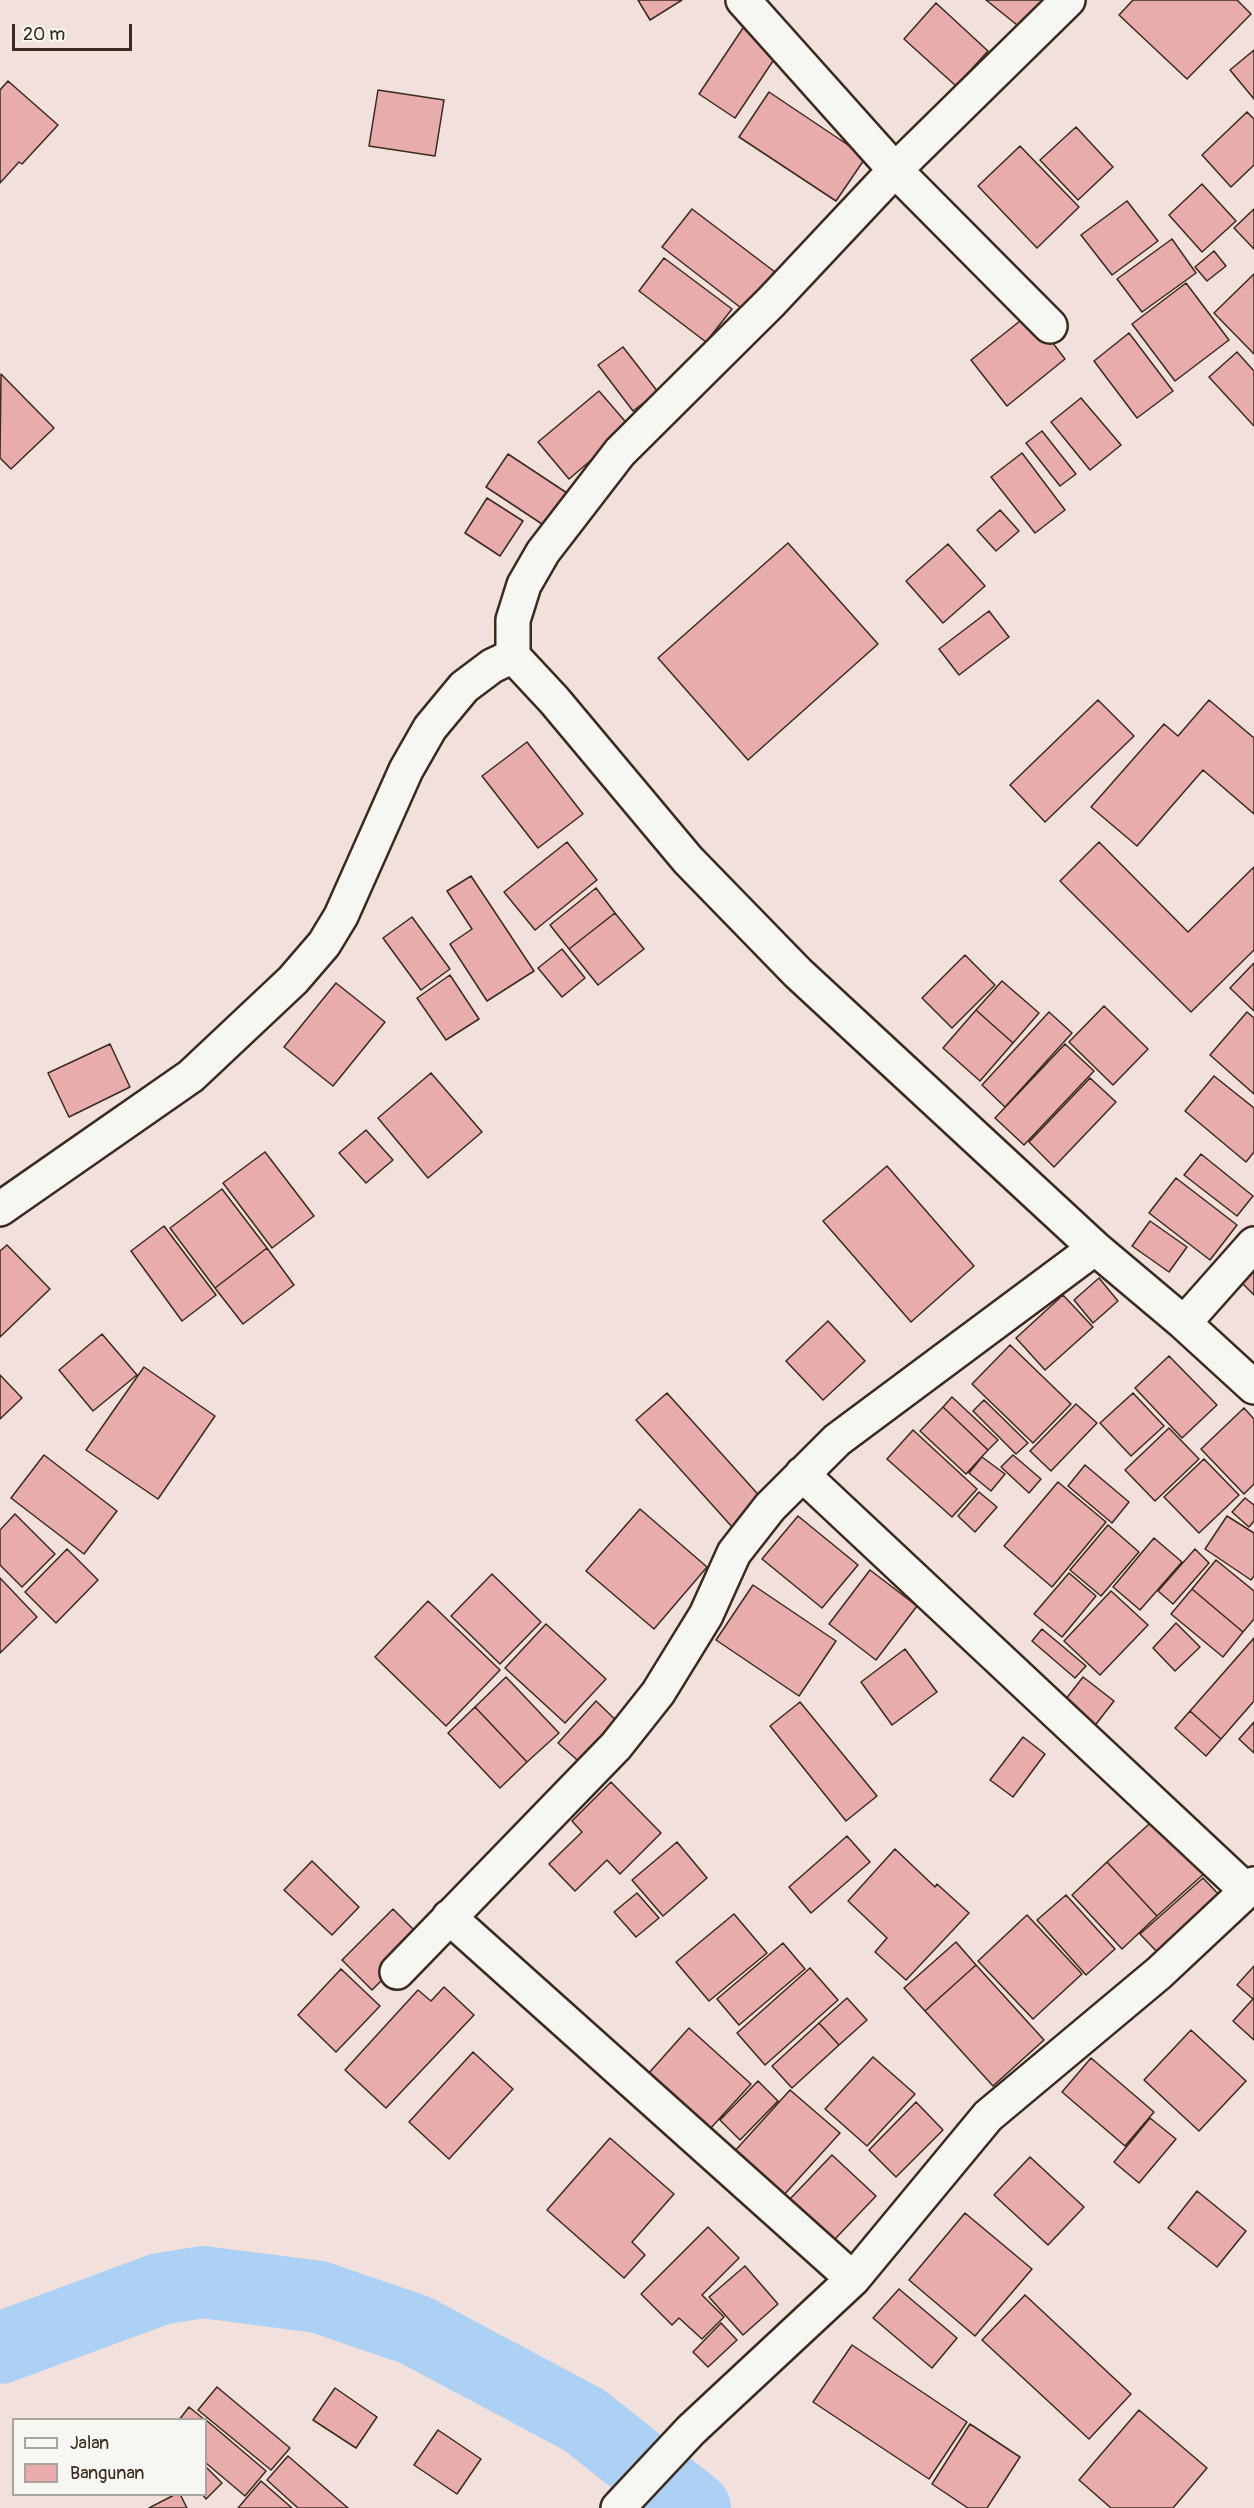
<!DOCTYPE html>
<html>
<head>
<meta charset="utf-8">
<style>
  body { margin:0 }
  #map { position:relative; width:1254px; height:2508px; overflow:hidden; background:#f2e0dd; font-family:Pangolin,sans-serif }
  canvas { display:block }
  .legend { position:absolute; left:12px; top:2418px; width:195px; height:78px; box-sizing:border-box; background:#f6f6f2; border:2px solid #aba49d; margin:0; padding:8px 10px; list-style:none; font-size:18px; color:#3b2a1e }
  .legend li { display:flex; align-items:center; gap:12px; height:30px }
  .legend b { width:30px; border:2px solid #aba49d }
  .scale { position:absolute; left:12px; top:24px; width:120px; height:27px; box-sizing:border-box; border:3px solid #3b2a1e; border-top:0; padding-left:8px; font-size:18px; line-height:21px; white-space:nowrap; color:#3b2a1e; -webkit-text-stroke:4px #f6f6f2; paint-order:stroke }
</style>
</head>
<body>
<div id="map">
<canvas width="1254" height="2508"></canvas>
<ul class="legend">
<li><b style="height:8px;background:#f6f6f2"></b>Jalan</li>
<li><b style="height:16px;background:#e7acab"></b>Bangunan</li>
</ul>
<div class="scale">20 m</div>
</div>
<script>
const ctx = document.querySelector('canvas').getContext('2d');
ctx.lineJoin = 'round';
function toPath(rows) {
  const path = new Path2D();
  for (const r of rows) {
    path.moveTo(r[0], r[1]);
    for (let i = 2; i < r.length; i += 2) path.lineTo(r[i], r[i + 1]);
  }
  return path;
}
function trace(path, color, width, dash) {
  ctx.strokeStyle = color;
  ctx.lineWidth = width;
  ctx.lineCap = dash ? 'butt' : 'round';
  ctx.setLineDash(dash || []);
  ctx.stroke(path);
}
function fill(path, color) {
  ctx.fillStyle = color;
  ctx.fill(path, 'evenodd');
}
trace(toPath([
  [0,2348,160,2289,203,2282,319,2297,415,2330,584,2420,695,2508]
]), '#add1f5', 72);
const building = toPath([
  [638,0,682,0,650,20,638,0],
  [986,0,1042,0,1049,6,1027,33,986,0],
  [1133,0,1237,0,1251,14,1187,79,1119,15,1133,0],
  [936,3,988,51,956,86,904,39,936,3],
  [745,25,781,49,735,118,699,94,745,25],
  [1254,50,1254,99,1230,70,1254,50],
  [8,81,58,125,22,164,19,162,0,183,0,90,8,81],
  [378,90,444,100,435,156,369,146,378,90],
  [769,92,866,157,836,201,739,137,769,92],
  [1247,112,1254,119,1254,165,1231,187,1202,155,1247,112],
  [1076,127,1113,167,1078,200,1040,160,1076,127],
  [1020,146,1079,207,1037,248,978,186,1020,146],
  [1202,184,1236,221,1202,252,1169,215,1202,184],
  [1127,201,1158,241,1112,275,1081,235,1127,201],
  [692,209,775,272,745,311,662,247,692,209],
  [1254,209,1254,249,1234,228,1254,209],
  [1172,239,1196,273,1142,312,1117,279,1172,239],
  [1214,251,1226,266,1207,281,1195,267,1214,251],
  [664,258,732,309,706,342,639,291,664,258],
  [1254,274,1254,354,1214,313,1254,274],
  [1186,283,1229,340,1175,381,1132,324,1186,283],
  [1030,313,1065,359,1007,406,971,360,1030,313],
  [1129,333,1173,391,1137,418,1094,361,1129,333],
  [623,347,658,392,633,411,598,365,623,347],
  [1237,352,1254,371,1254,426,1209,377,1237,352],
  [1,374,54,428,11,469,0,458,1,374],
  [599,391,630,427,569,479,538,442,599,391],
  [1081,398,1121,445,1090,470,1051,422,1081,398],
  [1042,431,1076,474,1060,486,1026,443,1042,431],
  [1022,453,1065,510,1035,533,991,477,1022,453],
  [508,454,567,493,545,526,486,487,508,454],
  [487,498,523,521,500,556,465,533,487,498],
  [1000,510,1019,531,996,551,977,530,1000,510],
  [788,543,878,644,748,760,658,658,788,543],
  [948,544,985,586,943,623,906,581,948,544],
  [989,611,1009,637,959,675,939,649,989,611],
  [1098,700,1134,736,1045,822,1010,785,1098,700],
  [1209,700,1254,738,1254,814,1203,770,1137,846,1091,807,1164,724,1178,736,1209,700],
  [527,742,583,814,538,848,482,776,527,742],
  [567,842,597,880,535,930,504,892,567,842],
  [1099,842,1188,932,1254,867,1254,950,1191,1012,1060,881,1099,842],
  [471,876,534,971,487,1001,450,944,472,929,447,891,471,876],
  [596,888,615,913,569,949,550,925,596,888],
  [615,913,644,949,598,985,569,949,615,913],
  [412,917,450,969,421,990,383,938,412,917],
  [562,949,585,978,562,997,538,968,562,949],
  [965,955,995,985,952,1028,922,998,965,955],
  [1254,963,1254,1011,1230,988,1254,963],
  [450,975,479,1019,446,1040,417,998,450,975],
  [1002,981,1039,1013,1013,1043,976,1010,1002,981],
  [336,983,385,1022,333,1086,284,1047,336,983],
  [1104,1006,1148,1049,1113,1085,1069,1042,1104,1006],
  [976,1010,1013,1043,980,1081,943,1048,976,1010],
  [1049,1012,1072,1033,1005,1107,982,1085,1049,1012],
  [1247,1012,1254,1018,1254,1094,1210,1055,1247,1012],
  [110,1044,130,1087,69,1117,48,1073,110,1044],
  [1065,1044,1094,1071,1024,1145,995,1118,1065,1044],
  [431,1073,482,1132,428,1178,378,1118,431,1073],
  [1214,1076,1254,1108,1254,1152,1246,1162,1185,1111,1214,1076],
  [1090,1078,1116,1102,1054,1167,1029,1142,1090,1078],
  [366,1130,393,1160,366,1183,339,1153,366,1130],
  [265,1152,314,1216,272,1248,223,1183,265,1152],
  [1201,1154,1253,1196,1237,1216,1184,1175,1201,1154],
  [887,1166,974,1266,911,1322,823,1221,887,1166],
  [1176,1178,1237,1225,1210,1260,1149,1213,1176,1178],
  [222,1189,267,1248,215,1288,170,1228,222,1189],
  [1150,1221,1187,1247,1169,1272,1132,1246,1150,1221],
  [164,1226,216,1295,182,1321,131,1251,164,1226],
  [7,1245,50,1289,0,1337,0,1251,7,1245],
  [267,1248,294,1285,243,1324,215,1288,267,1248],
  [1254,1262,1254,1295,1238,1279,1254,1262],
  [1099,1278,1118,1301,1093,1323,1074,1300,1099,1278],
  [1063,1295,1093,1327,1045,1370,1016,1338,1063,1295],
  [828,1321,865,1361,823,1400,786,1361,828,1321],
  [102,1334,137,1375,93,1411,59,1370,102,1334],
  [1010,1345,1071,1404,1033,1443,972,1384,1010,1345],
  [1169,1356,1217,1405,1182,1438,1135,1388,1169,1356],
  [144,1367,215,1416,158,1499,86,1450,144,1367],
  [0,1375,22,1398,0,1419,0,1375],
  [667,1393,764,1501,733,1528,636,1420,667,1393],
  [1133,1393,1164,1426,1131,1456,1100,1423,1133,1393],
  [952,1397,998,1440,988,1450,943,1407,952,1397],
  [984,1400,1028,1443,1016,1454,973,1411,984,1400],
  [1076,1404,1097,1423,1051,1471,1030,1451,1076,1404],
  [943,1407,988,1450,966,1474,920,1431,943,1407],
  [1244,1408,1254,1419,1254,1484,1244,1494,1201,1449,1244,1408],
  [1169,1428,1199,1459,1155,1501,1125,1470,1169,1428],
  [913,1430,977,1489,952,1517,887,1459,913,1430],
  [44,1455,117,1511,84,1554,11,1498,44,1455],
  [1013,1455,1041,1479,1029,1493,1001,1467,1013,1455],
  [982,1457,1005,1474,991,1491,969,1473,982,1457],
  [1204,1459,1239,1495,1199,1533,1164,1497,1204,1459],
  [1085,1465,1129,1502,1112,1523,1068,1486,1085,1465],
  [1058,1482,1106,1522,1052,1587,1004,1546,1058,1482],
  [979,1492,997,1507,975,1532,958,1516,979,1492],
  [1245,1498,1254,1505,1254,1521,1249,1527,1232,1512,1245,1498],
  [640,1509,707,1567,654,1629,586,1571,640,1509],
  [15,1514,55,1554,22,1587,0,1565,0,1530,15,1514],
  [798,1516,858,1565,822,1608,762,1559,798,1516],
  [1227,1516,1254,1533,1254,1576,1251,1580,1205,1549,1227,1516],
  [1108,1525,1139,1552,1101,1596,1070,1570,1108,1525],
  [1154,1538,1182,1562,1140,1610,1113,1587,1154,1538],
  [67,1549,98,1580,56,1623,25,1592,67,1549],
  [1195,1549,1209,1563,1173,1604,1158,1591,1195,1549],
  [1216,1560,1254,1591,1254,1619,1243,1632,1192,1589,1216,1560],
  [870,1570,917,1606,876,1660,829,1624,870,1570],
  [1069,1573,1096,1596,1062,1637,1034,1614,1069,1573],
  [492,1574,541,1622,500,1664,451,1616,492,1574],
  [0,1578,37,1617,0,1653,0,1578],
  [753,1585,836,1641,799,1696,716,1640,753,1585],
  [1192,1589,1243,1632,1223,1657,1171,1614,1192,1589],
  [1111,1591,1148,1625,1100,1675,1064,1641,1111,1591],
  [428,1601,500,1670,446,1726,375,1657,428,1601],
  [1176,1623,1200,1647,1175,1671,1153,1648,1176,1623],
  [546,1624,606,1679,565,1723,505,1668,546,1624],
  [1042,1629,1086,1666,1075,1678,1032,1641,1042,1629],
  [1254,1638,1254,1701,1221,1739,1190,1711,1254,1638],
  [905,1649,937,1692,892,1725,861,1682,905,1649],
  [506,1677,559,1733,527,1762,475,1707,506,1677],
  [1083,1677,1114,1701,1093,1728,1062,1704,1083,1677],
  [596,1701,622,1726,584,1766,558,1743,596,1701],
  [800,1702,877,1796,846,1821,770,1726,800,1702],
  [475,1707,527,1762,500,1788,448,1733,475,1707],
  [1190,1711,1221,1739,1206,1756,1175,1728,1190,1711],
  [1254,1722,1254,1753,1239,1739,1254,1722],
  [1023,1737,1045,1754,1013,1797,990,1780,1023,1737],
  [611,1782,661,1833,620,1874,607,1860,575,1891,549,1864,582,1832,572,1821,611,1782],
  [1157,1817,1207,1871,1157,1916,1107,1862,1157,1817],
  [847,1836,870,1862,811,1913,789,1887,847,1836],
  [677,1842,707,1878,663,1916,632,1880,677,1842],
  [895,1849,935,1887,937,1884,969,1913,906,1980,875,1952,887,1938,848,1901,895,1849],
  [312,1861,359,1907,332,1935,284,1890,312,1861],
  [1107,1862,1157,1916,1122,1949,1072,1895,1107,1862],
  [1203,1878,1223,1899,1160,1955,1140,1934,1203,1878],
  [637,1893,659,1918,636,1937,614,1912,637,1893],
  [1066,1895,1115,1949,1086,1975,1037,1920,1066,1895],
  [393,1909,423,1939,372,1990,342,1960,393,1909],
  [734,1914,767,1953,709,2001,676,1962,734,1914],
  [1027,1915,1082,1974,1033,2019,978,1961,1027,1915],
  [956,1942,976,1965,925,2011,904,1988,956,1942],
  [783,1943,805,1969,739,2025,717,1999,783,1943],
  [976,1965,1044,2040,993,2086,925,2011,976,1965],
  [1254,1966,1254,2040,1233,2021,1253,1999,1237,1985,1254,1966],
  [810,1968,838,2000,765,2065,737,2033,810,1968],
  [341,1969,380,2006,336,2052,298,2015,341,1969],
  [444,1987,474,2015,386,2108,345,2070,418,1990,431,2001,444,1987],
  [847,1998,867,2020,839,2045,819,2023,847,1998],
  [819,2023,839,2045,792,2088,772,2066,819,2023],
  [689,2028,751,2084,709,2130,648,2074,689,2028],
  [1191,2030,1246,2081,1199,2131,1144,2080,1191,2030],
  [473,2052,513,2089,449,2159,409,2122,473,2052],
  [873,2057,915,2094,867,2146,825,2109,873,2057],
  [1091,2058,1154,2112,1125,2146,1062,2092,1091,2058],
  [758,2081,778,2101,740,2140,720,2120,758,2081],
  [790,2090,840,2133,782,2197,733,2153,790,2090],
  [916,2102,943,2130,896,2177,869,2150,916,2102],
  [1150,2118,1176,2139,1139,2183,1114,2162,1150,2118],
  [610,2138,674,2194,632,2242,645,2255,624,2278,547,2210,610,2138],
  [832,2155,876,2196,834,2240,790,2199,832,2155],
  [1030,2157,1084,2207,1048,2245,994,2195,1030,2157],
  [1197,2191,1246,2231,1217,2267,1168,2228,1197,2191],
  [965,2213,1032,2269,975,2336,909,2280,965,2213],
  [708,2227,739,2258,702,2295,724,2317,702,2339,679,2318,672,2325,641,2294,708,2227],
  [745,2266,778,2304,743,2335,709,2297,745,2266],
  [899,2289,957,2338,932,2368,873,2318,899,2289],
  [1025,2295,1131,2394,1089,2439,982,2340,1025,2295],
  [721,2323,737,2340,708,2367,693,2352,721,2323],
  [852,2345,967,2422,929,2479,813,2402,852,2345],
  [217,2387,290,2448,271,2470,198,2410,217,2387],
  [335,2388,377,2417,356,2448,313,2420,335,2388],
  [189,2407,205,2420,179,2420,189,2407],
  [1139,2410,1207,2468,1173,2508,1111,2508,1079,2480,1139,2410],
  [206,2420,266,2471,245,2496,206,2463,206,2420],
  [970,2424,1020,2457,987,2508,968,2508,932,2484,970,2424],
  [438,2430,481,2459,457,2494,414,2465,438,2430],
  [288,2456,348,2508,298,2508,267,2480,288,2456],
  [206,2467,222,2483,206,2499,202,2494,206,2494,206,2467],
  [261,2481,292,2508,238,2508,261,2481],
  [176,2494,180,2494,187,2508,149,2508,176,2494]
]);
fill(building, '#e7acab');
trace(building, '#3b2a1e', 1.5);
const minor = toPath([
  [743,0,895,170,1050,326],
  [513,656,554,700,688,860,798,973,1095,1248,1184,1323,1254,1387],
  [0,1209,191,1076,293,980,324,944,341,916,406,770,430,728,464,687,492,666,513,656,513,620,524,585,543,552,620,452,771,302,895,170,1068,0],
  [1184,1323,1254,1244],
  [802,1474,1247,1891],
  [449,1917,853,2279],
  [397,1972,616,1746,658,1693,706,1615,734,1553,770,1507,837,1440,1095,1248],
  [618,2508,691,2430,853,2279,988,2116,1159,1973,1254,1884]
]);
trace(minor, '#3b2a1e', 38);
trace(minor, '#f6f6f2', 33);
</script>
</body>
</html>
